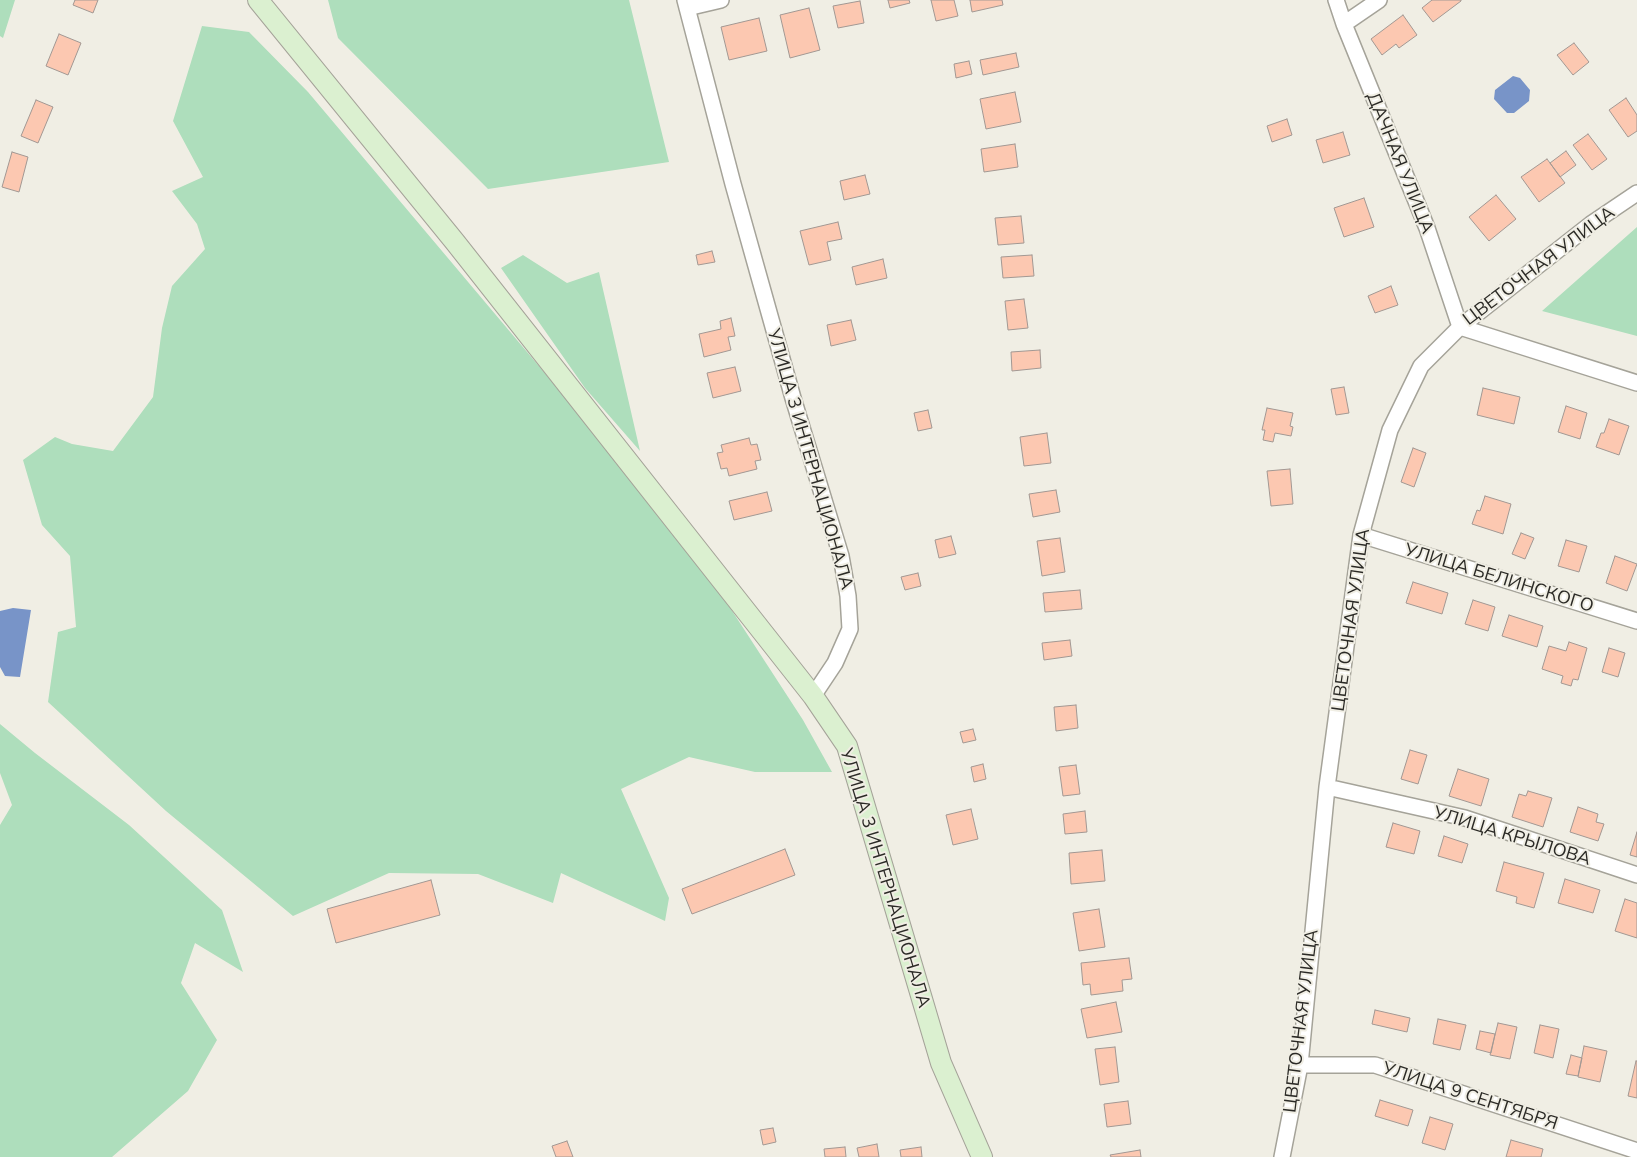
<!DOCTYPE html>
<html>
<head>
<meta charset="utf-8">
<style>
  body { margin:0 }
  canvas { display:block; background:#f0eee4 }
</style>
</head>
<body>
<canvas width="1637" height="1157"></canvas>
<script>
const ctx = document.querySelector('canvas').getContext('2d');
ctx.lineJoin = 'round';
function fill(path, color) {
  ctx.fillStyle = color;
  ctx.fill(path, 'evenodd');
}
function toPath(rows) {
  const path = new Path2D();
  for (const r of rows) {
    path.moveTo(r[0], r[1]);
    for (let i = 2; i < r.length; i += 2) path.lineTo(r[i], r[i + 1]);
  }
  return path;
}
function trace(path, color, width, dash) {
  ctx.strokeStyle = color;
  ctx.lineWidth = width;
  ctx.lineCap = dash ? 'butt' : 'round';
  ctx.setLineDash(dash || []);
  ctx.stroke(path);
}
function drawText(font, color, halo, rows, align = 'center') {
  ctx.font = font + ' Mulish,sans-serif';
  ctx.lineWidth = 4;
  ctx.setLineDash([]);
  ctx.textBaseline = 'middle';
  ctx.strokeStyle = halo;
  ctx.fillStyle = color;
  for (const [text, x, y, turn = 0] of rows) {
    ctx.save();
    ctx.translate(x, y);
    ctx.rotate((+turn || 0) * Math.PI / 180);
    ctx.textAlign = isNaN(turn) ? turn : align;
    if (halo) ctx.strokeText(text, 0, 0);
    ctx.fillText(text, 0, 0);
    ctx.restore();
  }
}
fill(toPath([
  [0,0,15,0,3,38,0,36],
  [328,0,629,0,669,162,488,189,338,38],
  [202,26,249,32,308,92,688,543,803,720,832,772,755,772,689,757,621,789,669,898,665,921,561,873,553,903,478,874,389,873,293,916,166,811,48,702,58,632,76,627,70,556,42,525,23,460,55,437,72,444,113,451,153,397,162,328,172,286,205,249,197,224,172,191,203,177,173,121],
  [1637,227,1637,336,1542,311],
  [523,255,567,283,599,272,640,451,585,388,501,268],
  [0,724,35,753,129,825,222,910,243,972,195,943,181,983,217,1040,188,1091,112,1157,0,1157,0,825,12,805,0,773]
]), '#aedebc');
fill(toPath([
  [1513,76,1520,78,1530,90,1529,101,1514,113,1507,113,1494,99,1495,90],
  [13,608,31,610,20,677,5,676,0,667,0,611]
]), '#7894c8');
const building = toPath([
  [75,0,98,0,93,13,73,5,75,0],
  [888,0,909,0,910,3,890,8,888,0],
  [931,0,954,0,958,16,936,21,931,0],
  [970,0,1002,0,1003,5,972,12,970,0],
  [1432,0,1461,0,1461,1,1433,22,1422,8,1432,0],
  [860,1,864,23,838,28,833,6,860,1],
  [809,8,820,50,790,58,780,15,809,8],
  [1403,15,1417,35,1399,48,1396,44,1382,55,1371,39,1403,15],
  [759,18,767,51,729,60,721,27,759,18],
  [59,34,81,43,68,75,46,66,59,34],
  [1574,43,1589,62,1573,75,1557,55,1574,43],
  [1016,53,1019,67,983,75,980,60,1016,53],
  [969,61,972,74,956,78,954,64,969,61],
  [1015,92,1021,122,986,129,980,99,1015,92],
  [1626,98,1637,115,1637,131,1628,137,1609,110,1626,98],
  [36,100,53,107,38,143,21,136,36,100],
  [1287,119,1292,135,1272,142,1267,126,1287,119],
  [1343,132,1350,155,1323,163,1316,140,1343,132],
  [1588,134,1607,159,1592,170,1573,145,1588,134],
  [1015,144,1018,167,984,172,981,149,1015,144],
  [1566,151,1576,165,1560,177,1550,163,1566,151],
  [12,152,28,157,19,192,2,187,12,152],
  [1547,159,1565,183,1539,202,1521,177,1547,159],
  [865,175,870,194,844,200,840,181,865,175],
  [1496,195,1516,219,1489,241,1469,217,1496,195],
  [1364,198,1374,227,1344,237,1334,208,1364,198],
  [1021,216,1024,243,998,245,995,218,1021,216],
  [838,222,842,239,827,242,831,260,809,265,800,231,838,222],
  [712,251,715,262,698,265,696,255,712,251],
  [1032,255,1034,276,1003,278,1001,257,1032,255],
  [883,259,887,278,856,285,852,267,883,259],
  [1391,286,1398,305,1375,313,1368,296,1391,286],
  [1024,299,1028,328,1008,330,1005,301,1024,299],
  [731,318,735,336,728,337,731,350,704,357,699,334,721,329,720,321,731,318],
  [851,320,856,340,831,346,827,325,851,320],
  [1040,350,1041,368,1012,371,1011,352,1040,350],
  [735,367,741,391,713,398,707,373,735,367],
  [1344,387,1349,413,1336,415,1331,389,1344,387],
  [1483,388,1520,397,1514,424,1477,415,1483,388],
  [1566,406,1587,413,1580,439,1558,432,1566,406],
  [1267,408,1293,413,1290,426,1293,427,1291,436,1275,433,1273,442,1263,440,1265,430,1262,430,1267,408],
  [928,410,932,428,918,431,914,413,928,410],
  [1609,419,1629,426,1619,455,1596,447,1601,433,1604,433,1609,419],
  [1047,433,1051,463,1024,466,1020,437,1047,433],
  [749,438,751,445,757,444,761,460,755,461,757,469,729,476,727,468,721,469,717,453,723,452,721,445,749,438],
  [1413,448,1426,453,1414,487,1401,482,1413,448],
  [1290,469,1293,504,1271,506,1267,471,1290,469],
  [1056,490,1060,512,1033,517,1029,494,1056,490],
  [767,492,772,511,734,520,729,501,767,492],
  [1485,496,1511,504,1503,534,1472,524,1477,510,1480,511,1485,496],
  [1521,533,1534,538,1525,559,1512,554,1521,533],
  [951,536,956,554,939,558,935,540,951,536],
  [1060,538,1065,572,1042,576,1037,541,1060,538],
  [1566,540,1587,546,1579,572,1558,566,1566,540],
  [1615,556,1637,564,1627,591,1606,583,1615,556],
  [918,573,921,586,905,590,901,577,918,573],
  [1413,582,1448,593,1442,614,1406,603,1413,582],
  [1080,590,1082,609,1045,612,1043,593,1080,590],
  [1473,600,1495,607,1488,631,1465,624,1473,600],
  [1509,615,1543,626,1537,647,1502,636,1509,615],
  [1070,640,1072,656,1044,660,1042,643,1070,640],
  [1569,642,1587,648,1578,680,1573,679,1571,686,1561,683,1563,676,1542,669,1549,646,1566,651,1569,642],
  [1609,648,1625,653,1618,677,1602,672,1609,648],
  [1076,705,1078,728,1056,731,1054,707,1076,705],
  [973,729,976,740,963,743,960,732,973,729],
  [1410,750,1427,755,1418,784,1401,779,1410,750],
  [983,764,986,779,974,782,971,767,983,764],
  [1076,765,1080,794,1063,796,1059,767,1076,765],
  [1458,769,1489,779,1481,806,1449,796,1458,769],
  [1528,791,1552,798,1543,827,1512,817,1519,794,1526,796,1528,791],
  [1578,807,1598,814,1596,822,1604,824,1598,841,1570,832,1578,807],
  [971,809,978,839,953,845,946,815,971,809],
  [1085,811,1087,832,1065,834,1063,814,1085,811],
  [1393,823,1420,831,1414,854,1386,847,1393,823],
  [1637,832,1637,857,1630,855,1637,832],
  [1444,836,1468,844,1462,863,1438,856,1444,836],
  [785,849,795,875,692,914,682,889,785,849],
  [1102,850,1105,881,1071,884,1069,853,1102,850],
  [1504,862,1544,873,1534,908,1516,903,1517,897,1496,891,1504,862],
  [1565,879,1600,890,1593,913,1558,903,1565,879],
  [431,880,440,915,336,943,327,909,431,880],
  [1625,899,1637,903,1637,938,1615,931,1625,899],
  [1099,909,1105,947,1079,951,1073,913,1099,909],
  [1129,958,1132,979,1122,980,1123,991,1091,995,1090,984,1083,985,1081,963,1129,958],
  [1116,1002,1122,1032,1087,1038,1081,1009,1116,1002],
  [1375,1010,1410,1018,1407,1032,1372,1024,1375,1010],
  [1438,1019,1466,1025,1460,1050,1433,1044,1438,1019],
  [1498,1023,1517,1027,1510,1059,1490,1055,1498,1023],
  [1540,1025,1559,1029,1553,1058,1534,1053,1540,1025],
  [1480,1031,1495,1034,1491,1053,1476,1049,1480,1031],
  [1584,1046,1607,1051,1600,1082,1578,1077,1584,1046],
  [1115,1047,1119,1082,1100,1085,1095,1049,1115,1047],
  [1571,1055,1582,1058,1578,1076,1566,1074,1571,1055],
  [1636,1061,1637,1061,1637,1098,1628,1096,1636,1061],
  [1380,1100,1413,1110,1408,1126,1375,1116,1380,1100],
  [1128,1101,1131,1124,1107,1127,1104,1104,1128,1101],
  [1430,1117,1453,1124,1445,1150,1422,1143,1430,1117],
  [773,1128,776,1142,763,1145,760,1130,773,1128],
  [1511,1140,1543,1149,1541,1157,1506,1157,1511,1140],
  [567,1141,573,1157,556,1157,552,1146,567,1141],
  [877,1144,879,1157,859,1157,857,1148,877,1144],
  [845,1147,846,1157,825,1157,824,1149,845,1147],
  [921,1147,922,1157,901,1157,900,1150,921,1147],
  [1140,1150,1141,1157,1111,1157,1110,1155,1140,1150]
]);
fill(building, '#fcc8b1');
trace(building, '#a29893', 1);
const street = toPath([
  [685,0,733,184,793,398,841,556,848,596,850,629,835,663,813,696],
  [1336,0,1344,24,1427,228,1460,327,1637,383],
  [687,8,721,0],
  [1344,24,1379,0],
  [1361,535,1637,621],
  [1327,787,1465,818,1637,875],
  [1300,1065,1375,1065,1637,1151],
  [1282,1157,1300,1065,1327,787,1361,535,1390,430,1421,366,1460,327,1591,224,1637,193]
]);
const secondary = toPath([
  [258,0,455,242,813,696,847,746,941,1063,982,1157]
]);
trace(street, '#a5a399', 18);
trace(secondary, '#a5a399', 22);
trace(street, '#fff', 15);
trace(secondary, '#dbf0d0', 20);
drawText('18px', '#2b2a26', '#f0eee4', [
  ["ДАЧНАЯ УЛИЦА",1400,163,68],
  ["ЦВЕТОЧНАЯ УЛИЦА",1539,266,-37],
  ["УЛИЦА 3 ИНТЕРНАЦИОНАЛА",810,459,74],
  ["УЛИЦА БЕЛИНСКОГО",1499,578,17],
  ["ЦВЕТОЧНАЯ УЛИЦА",1351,620,-82],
  ["УЛИЦА КРЫЛОВА",1512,836,17],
  ["УЛИЦА 3 ИНТЕРНАЦИОНАЛА",885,878,73],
  ["ЦВЕТОЧНАЯ УЛИЦА",1301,1021,-83],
  ["УЛИЦА 9 СЕНТЯБРЯ",1470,1096,18]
]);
</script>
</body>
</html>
